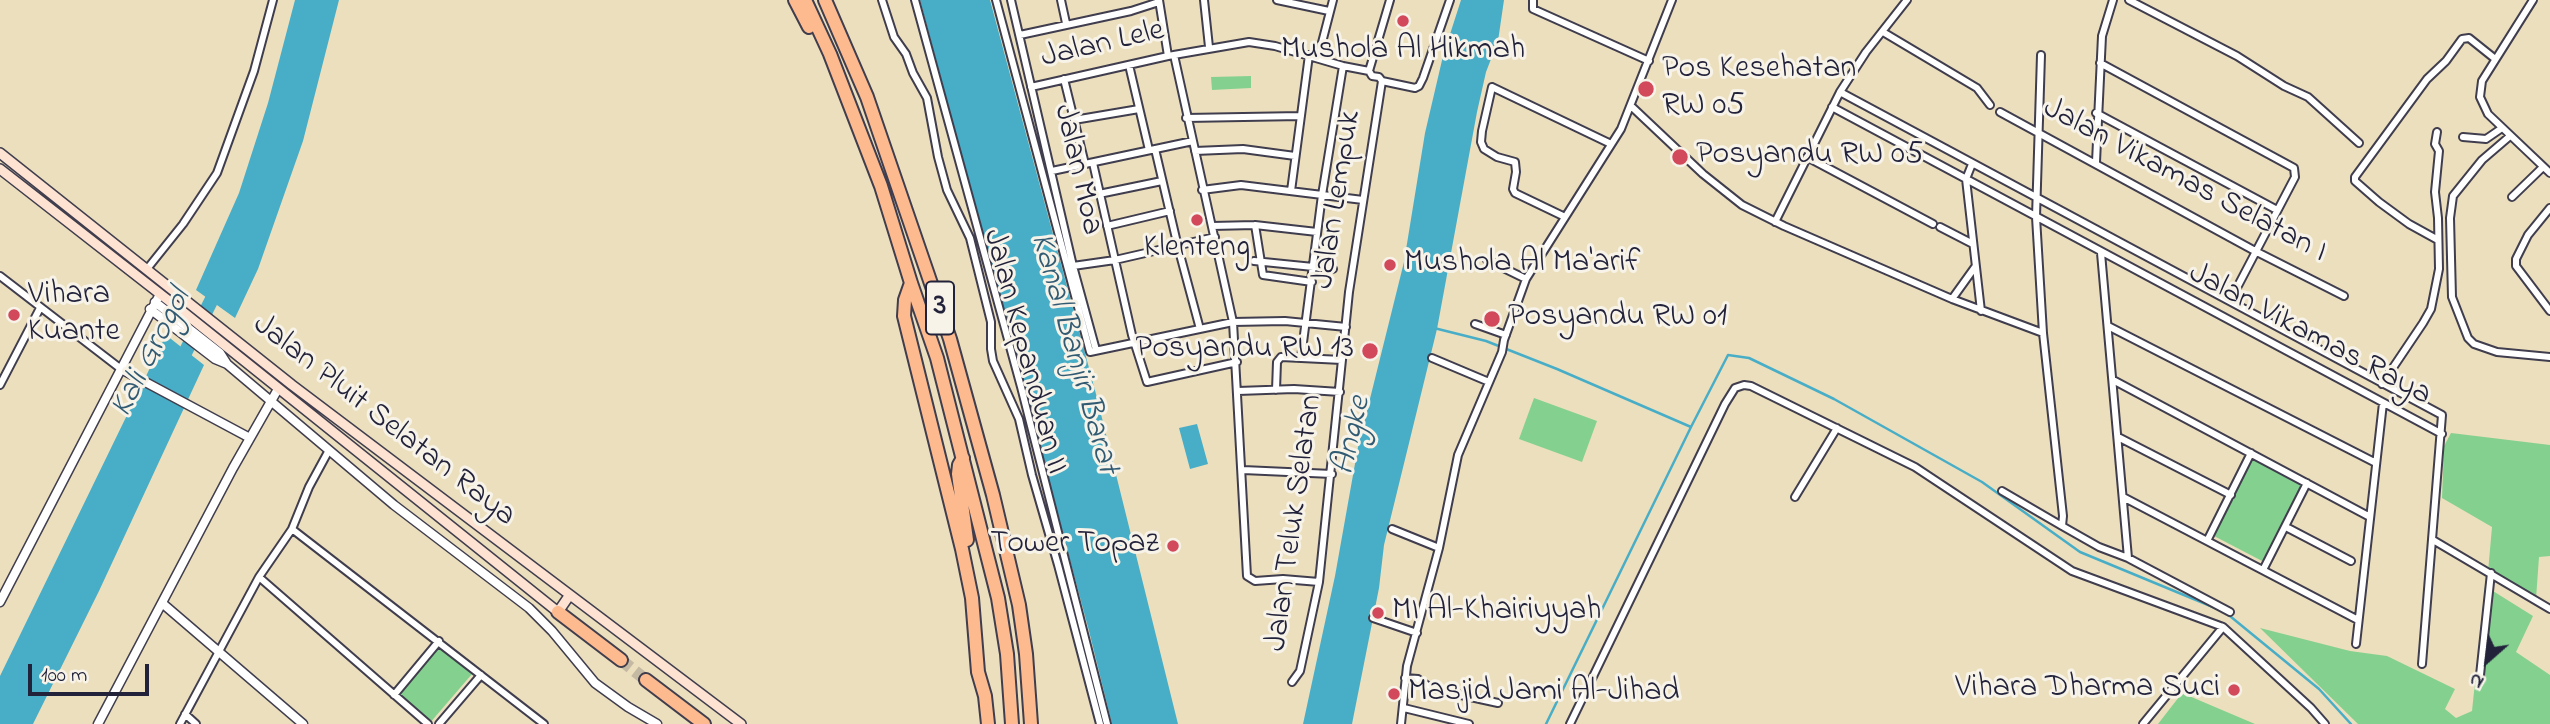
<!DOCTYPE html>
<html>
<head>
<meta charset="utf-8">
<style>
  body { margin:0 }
  #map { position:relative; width:2550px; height:724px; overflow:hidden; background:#ecdfbd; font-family:"Indie Flower",sans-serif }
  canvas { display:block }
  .north { position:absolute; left:2452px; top:626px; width:70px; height:70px; -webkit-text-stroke:5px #f7f3e8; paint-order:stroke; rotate:208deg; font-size:19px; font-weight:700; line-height:28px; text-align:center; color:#22223b }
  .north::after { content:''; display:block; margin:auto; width:24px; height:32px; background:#22223b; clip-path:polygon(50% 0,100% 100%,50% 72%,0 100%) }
  .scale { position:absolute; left:28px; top:664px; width:121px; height:32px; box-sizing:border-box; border:4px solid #22223b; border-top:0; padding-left:9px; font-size:21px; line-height:24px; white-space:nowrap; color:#22223b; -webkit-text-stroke:5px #f7f3e8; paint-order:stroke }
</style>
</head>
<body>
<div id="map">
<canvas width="2550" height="724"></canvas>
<div class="north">N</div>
<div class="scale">100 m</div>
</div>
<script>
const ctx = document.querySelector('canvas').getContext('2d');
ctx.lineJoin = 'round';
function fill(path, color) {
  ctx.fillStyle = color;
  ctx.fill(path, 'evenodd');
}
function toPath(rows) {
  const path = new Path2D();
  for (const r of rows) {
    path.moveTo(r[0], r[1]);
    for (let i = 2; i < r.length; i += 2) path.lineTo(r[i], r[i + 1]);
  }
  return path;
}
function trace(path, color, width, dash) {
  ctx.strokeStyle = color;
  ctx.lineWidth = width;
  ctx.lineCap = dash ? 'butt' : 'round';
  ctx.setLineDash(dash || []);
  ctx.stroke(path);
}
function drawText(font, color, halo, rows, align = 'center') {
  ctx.font = font + ' "Indie Flower",sans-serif';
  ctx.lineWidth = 6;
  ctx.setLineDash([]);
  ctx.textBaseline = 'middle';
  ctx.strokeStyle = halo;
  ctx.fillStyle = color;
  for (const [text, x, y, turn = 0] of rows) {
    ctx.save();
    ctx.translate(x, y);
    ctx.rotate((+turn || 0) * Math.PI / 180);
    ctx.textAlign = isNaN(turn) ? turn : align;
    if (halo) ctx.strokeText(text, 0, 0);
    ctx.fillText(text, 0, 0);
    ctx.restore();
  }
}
fill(toPath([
  [1251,76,1251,88,1212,90,1211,77],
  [1534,398,1597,421,1582,462,1519,439],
  [2451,433,2550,445,2550,556,2539,557,2536,599,2488,572,2492,527,2442,498,2444,446],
  [2254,457,2304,483,2264,562,2214,536],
  [2485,586,2533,616,2516,652,2550,675,2550,724,2358,724,2260,628,2350,651,2387,656,2455,689,2445,709,2456,718,2472,711],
  [435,643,472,674,429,724,392,694],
  [2182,693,2255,724,2158,724]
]), '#84d18f');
fill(toPath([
  [295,0,339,0,303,141,258,269,235,318,196,290,239,193,268,103],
  [920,0,990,0,1096,394,1178,724,1112,724,1089,631],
  [1461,0,1504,0,1498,41,1486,72,1477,112,1437,329,1384,545,1379,588,1352,724,1303,724,1335,576,1358,447,1404,262,1425,133,1443,56],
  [166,335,204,365,99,591,33,724,0,724,0,676],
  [1197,424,1208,464,1190,469,1179,428]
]), '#48aec7');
trace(toPath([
  [1434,328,1486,341,1557,369,1691,427,1728,355,1749,358,1834,399,1982,482,2080,552,2225,612,2319,689,2351,724],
  [1546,724,1691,427]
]), '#48aec7', 2.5);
trace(toPath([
  [178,367,219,285]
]), '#48aec7', 14);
trace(toPath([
  [621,660,646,680]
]), '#c4b9a3', 12, [12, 6]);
const minor = toPath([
  [882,0,894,37,906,54,913,73,927,98,938,157,947,190,970,238,991,322,991,349,993,361,1019,419,1032,475,1058,565,1100,724],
  [915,0,1021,387,1107,724],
  [996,0,1090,352,1233,322,1285,321,1346,327],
  [1011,0,1073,266,1096,350],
  [1061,0,1066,23],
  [1159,0,1168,56],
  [1204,0,1209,47],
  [1277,0,1329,11],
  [1533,0,1533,9,1649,61],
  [2129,0,2237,56,2284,86,2308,97,2359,143],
  [2533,0,2482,81,2480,97,2488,114,2550,173],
  [1883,32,1977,88,1990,105],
  [1020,35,1131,11,1159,2],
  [1174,55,1233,322,1247,576,1255,581,1283,579,1319,582],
  [2041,55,2036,217,2043,333,2063,516,2062,526,2099,547,2128,558,2230,612],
  [1318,58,1333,0],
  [2100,63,2294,168,2295,177,2230,301],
  [1129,65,1149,150],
  [1369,71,1390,0],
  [1064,79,1085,164],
  [1031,87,1168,56,1249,42,1275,46,1343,66,1369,71,1372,76,1379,77,1382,81,1415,88,1419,86,1423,78,1450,0],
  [1840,92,2442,415,2422,664],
  [1631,106,1703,174,1742,205,1784,226,1952,299,2043,333],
  [1832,107,2442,434],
  [2000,112,2255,251,2344,296],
  [2096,113,2277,210],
  [1186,118,1301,116],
  [1074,120,1139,109],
  [2510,136,2482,160,2453,196,2450,218,2452,297,2468,338,2474,344,2497,352,2550,357],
  [2463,137,2486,139,2502,128],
  [1155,149,1178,247,1200,329],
  [1195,151,1243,149,1295,156],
  [1807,157,1933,224],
  [2096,162,2102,36,2113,0],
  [1093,163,1132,335,1147,382,1237,362],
  [1972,164,1966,179,1981,311],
  [1052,171,1193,141],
  [1202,190,1241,185,1363,200],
  [1291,191,1309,55],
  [1099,194,1162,181],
  [2512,197,2543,167],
  [2550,208,2528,235,2516,259,2516,266,2550,311],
  [1565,217,1515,193,1513,189,1516,172,1515,162,1497,157,1484,149,1481,142,1482,131,1492,87,1611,144],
  [1775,222,1840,92,1866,52,1907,0],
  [1107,226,1170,211],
  [1212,226,1255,225],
  [1940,227,1973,244],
  [2438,240,2409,224,2379,202,2355,181,2355,177,2427,79,2446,61,2462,39,2469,38,2494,58],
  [2101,253,2128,558],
  [1487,260,1526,279],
  [1254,261,1333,269],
  [1073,266,1115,260,1215,237],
  [147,269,183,224,217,173,254,71,273,0],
  [0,276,121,369],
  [1312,282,1263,275,1255,225,1317,232],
  [1952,299,1975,267],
  [1475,324,1506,335],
  [2108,326,2376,463],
  [1301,358,1322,195,1343,66],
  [1432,358,1489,382],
  [2113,380,2370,517],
  [2382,384,2423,323,2431,309,2439,269,2438,218,2435,192,2439,151,2435,144,2437,132],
  [0,385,40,308],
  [1276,390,1277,362,1281,357,1342,360],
  [1238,391,1294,389,1340,392],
  [2118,437,2231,495],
  [1243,470,1332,474],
  [2002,491,2062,526],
  [1795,497,1837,428],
  [2123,497,2358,620],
  [2286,527,2351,561],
  [292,529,544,724],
  [1392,529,1439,548],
  [2433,540,2550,609],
  [2207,541,2251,453],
  [2263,570,2307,483],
  [259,577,428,724],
  [1373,618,1417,633],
  [2356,644,2383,403],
  [2480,675,2491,573],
  [1405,678,1418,679,1428,686,1443,691,1498,703],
  [1292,682,1300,671,1319,582,1349,292,1382,81],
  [394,695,439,641],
  [1404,708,1469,724],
  [185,714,196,724],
  [180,724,259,577,292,529,309,487,328,452],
  [439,724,481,675],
  [1401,724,1407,666,1439,548,1458,455,1502,352,1504,340,1526,279,1621,129,1672,0],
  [1570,724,1725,404,1735,388,1744,385,1751,386,1915,467,2072,571,2223,627,2311,708,2325,724],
  [2143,724,2223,627]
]);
const tertiary = toPath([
  [155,302,220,353,227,364],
  [150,309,215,359,227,364,394,505,529,608,552,631,595,683,628,707,657,724],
  [121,369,250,438],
  [0,602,160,294],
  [162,603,303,724],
  [98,724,233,468,278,389]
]);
const secondary = toPath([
  [0,153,292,385,741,724],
  [0,169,182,311,558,612,569,596]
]);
const motorway = toPath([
  [795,0,809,27],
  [805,0,830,54,881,186,911,283,937,358,998,598,1007,654,1012,724],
  [825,0,867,97,950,339,993,495,1019,605,1026,654,1031,724],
  [911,283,905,300,904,316,962,549,972,598,978,672,985,696,988,724],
  [963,458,959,465,958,474,967,540],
  [558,612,621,660],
  [646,680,704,724]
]);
trace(minor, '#403e4e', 10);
trace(tertiary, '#403e4e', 11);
trace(secondary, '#403e4e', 12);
trace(motorway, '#403e4e', 16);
trace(minor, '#fff', 6);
trace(tertiary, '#fff', 8);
trace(secondary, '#fee3d2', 9);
trace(motorway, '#fcba8e', 12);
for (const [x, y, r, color] of [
  [1403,21,7,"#d1495b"],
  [1646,89,9,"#d1495b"],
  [1680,157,9,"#d1495b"],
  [1197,220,7,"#d1495b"],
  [1390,265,7,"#d1495b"],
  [14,315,7,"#d1495b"],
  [1492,319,9,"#d1495b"],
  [1370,351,9,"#d1495b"],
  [1173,546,7,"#d1495b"],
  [1378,613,7,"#d1495b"],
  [2234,690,7,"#d1495b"],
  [1394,694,7,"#d1495b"]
]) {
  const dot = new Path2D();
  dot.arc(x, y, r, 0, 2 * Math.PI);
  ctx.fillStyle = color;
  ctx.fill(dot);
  trace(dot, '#f7f3e8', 2.5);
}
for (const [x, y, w] of [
  [940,308,28]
]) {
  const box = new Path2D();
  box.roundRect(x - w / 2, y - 26.5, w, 53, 5);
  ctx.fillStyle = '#f7f3e8';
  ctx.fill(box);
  trace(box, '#22223b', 2);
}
drawText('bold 30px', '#22223b', null, [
  ["3",940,308]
]);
drawText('32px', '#22223b', '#f7f3e8', [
  ["Jalan Lele",1103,46,-13],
  ["Jalan Moa",1076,170,77],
  ["Jalan Vikamas Selatan I",2184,182,28],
  ["Jalan Lempuk",1339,200,-81],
  ["Jalan Vikamas Raya",2309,336,28],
  ["Jalan Kepanduan II",1023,352,75],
  ["Jalan Pluit Selatan Raya",383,422,38],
  ["Jalan Teluk Selatan",1296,523,-82]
]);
drawText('32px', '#22223b', '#f7f3e8', [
  ["Mushola Al Hikmah",1403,52,"center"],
  ["Pos Kesehatan",1662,71],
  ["RW 05",1662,108],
  ["Posyandu RW 05",1696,157],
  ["Klenteng",1197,250,"center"],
  ["Mushola Al Ma'arif",1404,265],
  ["Vihara",28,297],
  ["Kuante",28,334],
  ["Posyandu RW 01",1508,319],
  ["Posyandu RW 13",1354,351,"right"],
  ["Tower Topaz",1159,546,"right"],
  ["MI Al-Khairiyyah",1392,613],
  ["Vihara Dharma Suci",2220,690,"right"],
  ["Masjid Jami Al-Jihad",1408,694]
], 'left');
drawText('italic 33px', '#315a73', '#f7f3e8', [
  ["Kali Grogol",153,354,-63],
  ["Kanal Banjir Barat",1072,354,74],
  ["Angke",1354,436,-77]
]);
</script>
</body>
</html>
